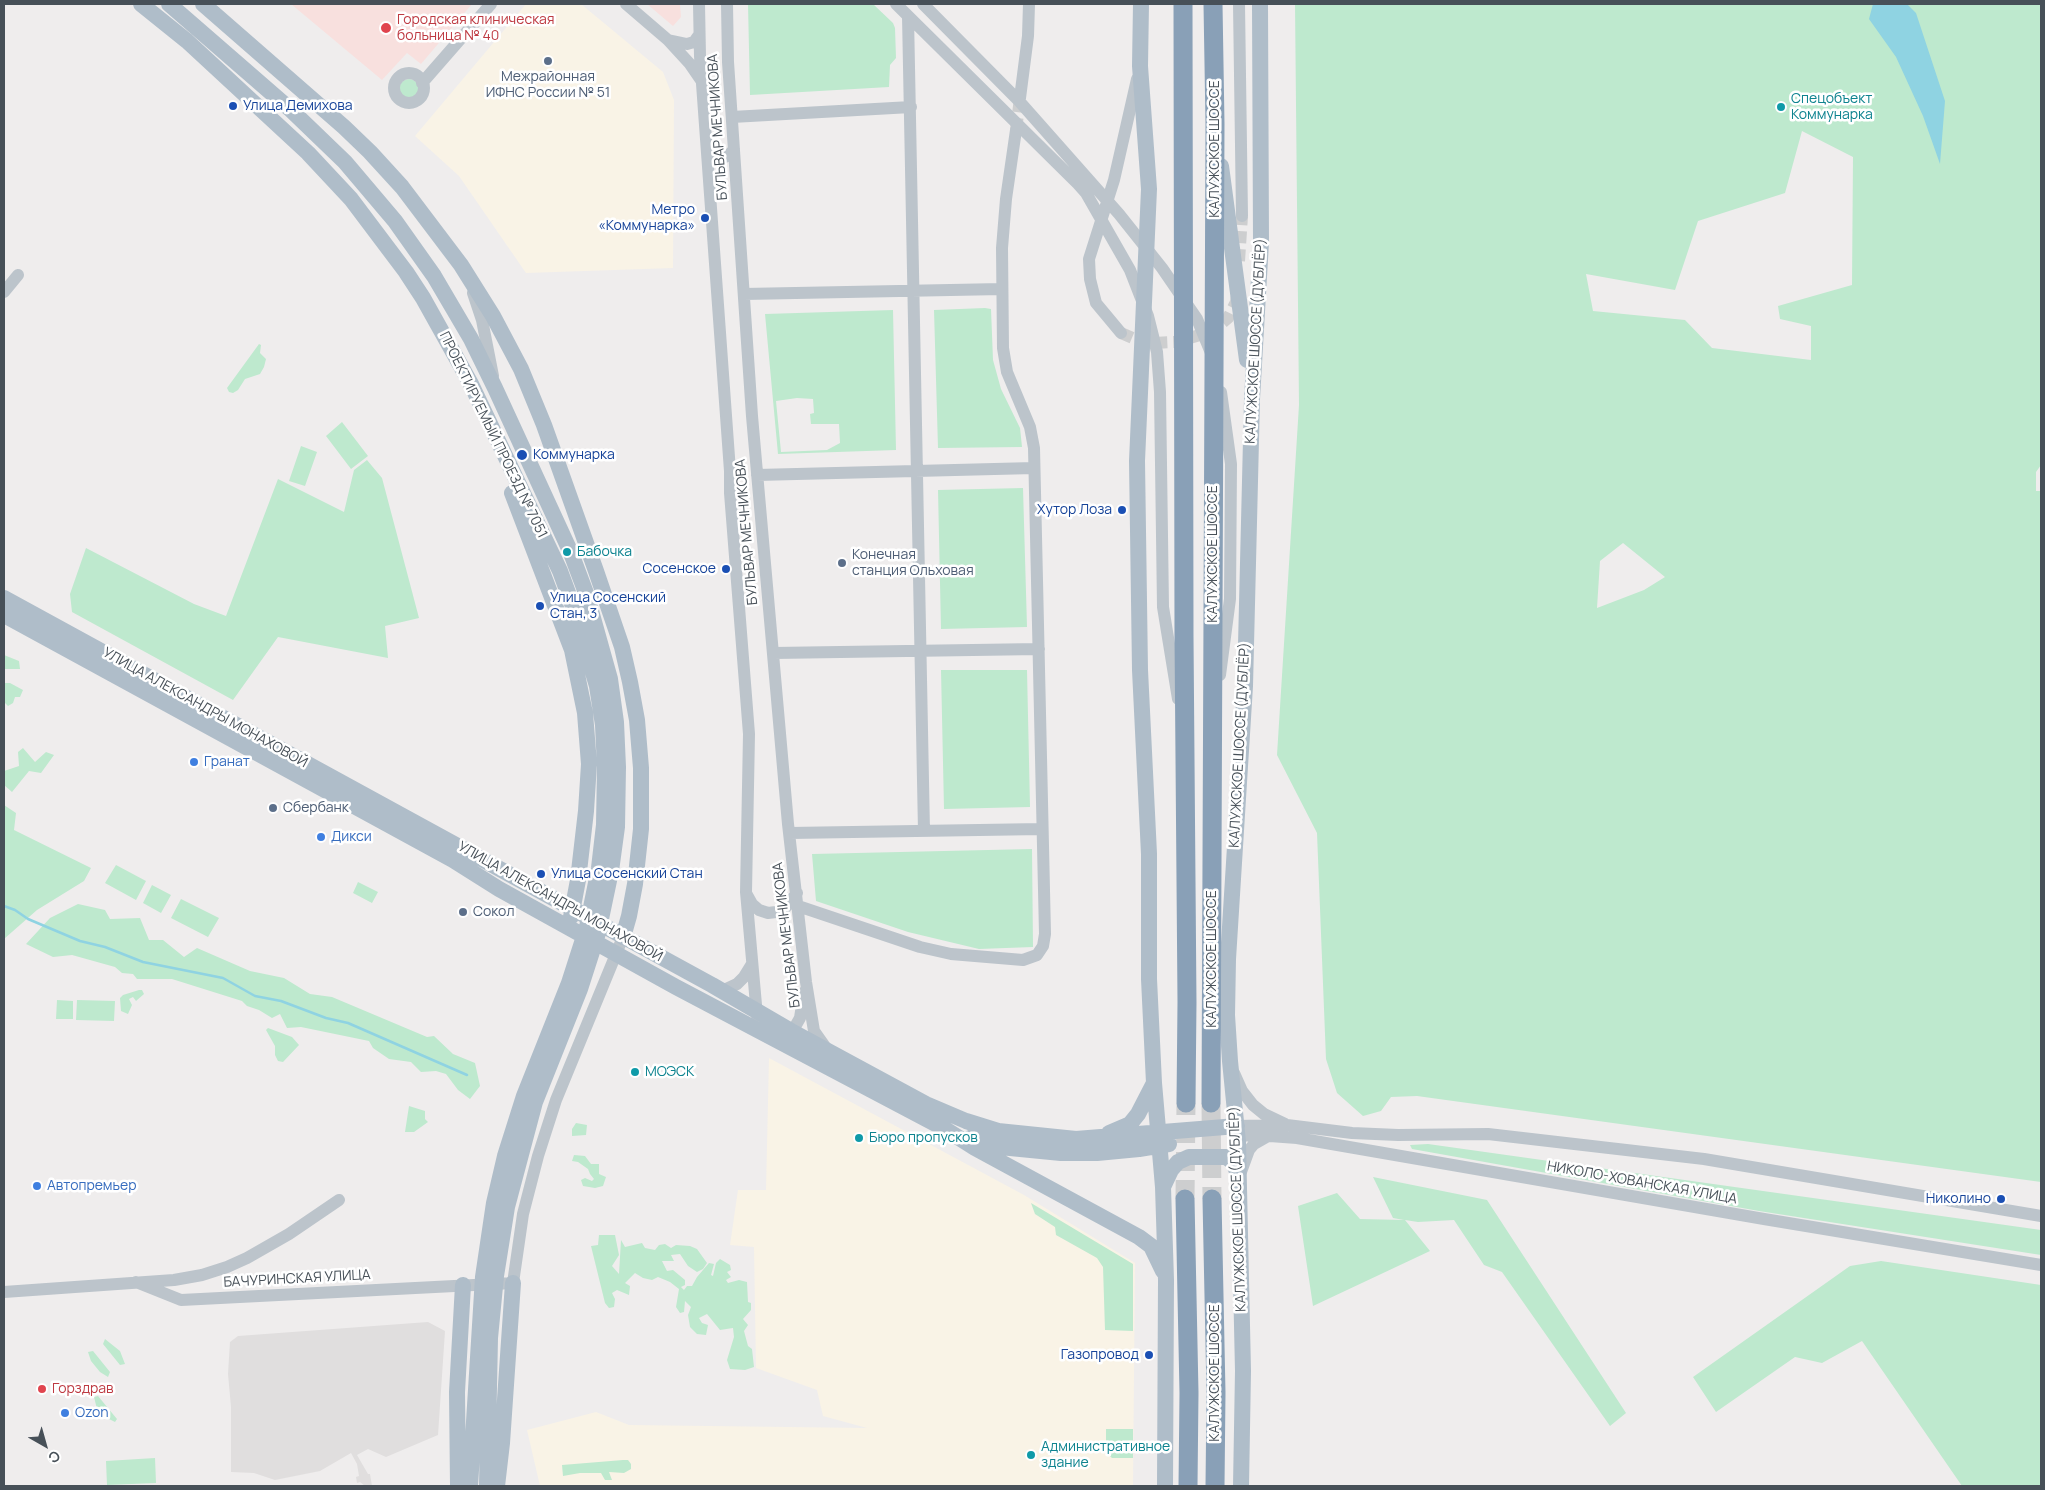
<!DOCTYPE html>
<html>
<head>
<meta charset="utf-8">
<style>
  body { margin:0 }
  #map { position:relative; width:2045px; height:1490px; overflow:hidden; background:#efeded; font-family:Manrope,sans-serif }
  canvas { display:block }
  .frame { position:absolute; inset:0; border:5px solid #475058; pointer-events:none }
  .north { position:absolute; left:20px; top:1420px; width:50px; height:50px; -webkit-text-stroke:4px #fff; paint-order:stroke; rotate:142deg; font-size:14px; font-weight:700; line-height:20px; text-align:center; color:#475058 }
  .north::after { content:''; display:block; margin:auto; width:18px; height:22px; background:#475058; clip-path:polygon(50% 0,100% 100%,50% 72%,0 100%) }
</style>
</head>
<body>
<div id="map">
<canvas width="2045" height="1490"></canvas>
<div class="frame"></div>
<div class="north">С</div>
</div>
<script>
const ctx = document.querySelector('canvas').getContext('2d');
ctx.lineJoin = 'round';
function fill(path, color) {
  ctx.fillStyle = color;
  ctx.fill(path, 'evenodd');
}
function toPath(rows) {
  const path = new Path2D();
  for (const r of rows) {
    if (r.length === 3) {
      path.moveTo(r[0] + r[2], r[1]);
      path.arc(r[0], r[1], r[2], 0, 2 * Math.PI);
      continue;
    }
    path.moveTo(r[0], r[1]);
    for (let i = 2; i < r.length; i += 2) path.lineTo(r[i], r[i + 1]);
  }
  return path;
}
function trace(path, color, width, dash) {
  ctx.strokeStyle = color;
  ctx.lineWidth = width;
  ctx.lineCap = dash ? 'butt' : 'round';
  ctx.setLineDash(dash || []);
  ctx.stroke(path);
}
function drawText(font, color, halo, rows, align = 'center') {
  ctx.font = font + ' Manrope,sans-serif';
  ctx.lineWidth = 5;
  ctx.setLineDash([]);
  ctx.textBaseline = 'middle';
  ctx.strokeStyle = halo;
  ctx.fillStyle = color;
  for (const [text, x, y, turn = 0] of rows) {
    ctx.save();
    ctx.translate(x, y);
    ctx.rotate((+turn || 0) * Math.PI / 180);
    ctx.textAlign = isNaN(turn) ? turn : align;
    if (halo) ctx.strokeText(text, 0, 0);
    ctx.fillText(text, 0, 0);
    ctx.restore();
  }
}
fill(toPath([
  [526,4,581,4,663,72,674,100,673,268,526,273,459,176,415,136],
  [769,1058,1024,1195,1135,1263,1133,1486,540,1486,527,1430,596,1412,629,1425,867,1428,823,1416,817,1390,756,1368,754,1247,730,1245,738,1190,766,1190]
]), '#f9f3e6');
fill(toPath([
  [428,1322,445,1331,438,1435,386,1457,368,1449,357,1455,368,1474,370,1474,372,1486,365,1486,360,1482,357,1483,356,1477,359,1476,357,1464,351,1453,320,1471,275,1480,254,1473,231,1472,231,1407,228,1374,230,1342,238,1336]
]), '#e0dede');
fill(toPath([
  [291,4,472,4,421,64,407,53,382,80],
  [647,4,680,4,681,17,673,26]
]), '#f8e0de');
fill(toPath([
  [748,4,873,4,893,23,895,28,896,58,890,65,889,87,750,95],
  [1295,4,2041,4,2041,465,2036,472,2036,491,2041,491,2041,1182,1417,1096,1391,1097,1381,1111,1363,1116,1337,1093,1326,1059,1317,833,1277,755,1299,405],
  [1802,131,1853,157,1852,285,1778,306,1780,319,1811,326,1811,360,1712,348,1685,320,1593,311,1586,274,1675,290,1698,221,1785,193],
  [1623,543,1665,577,1644,590,1597,608,1600,561],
  [409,89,10],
  [985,308,991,309,993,360,1001,389,1020,428,1022,447,938,448,934,310],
  [893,310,896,450,778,454,765,314],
  [797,398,813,399,814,413,810,414,811,424,839,424,840,443,827,450,781,452,776,401],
  [259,344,261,345,260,353,266,359,264,367,260,374,245,379,238,390,233,393,229,392,227,388],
  [342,422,368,456,351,469,326,436],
  [301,446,317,452,305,486,289,481],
  [367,460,382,478,419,618,385,626,388,658,278,637,233,700,72,612,70,594,86,548,194,604,226,616,278,479,344,512,354,470],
  [1023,488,1027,627,941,629,938,490],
  [4,655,19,661,20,669,4,669],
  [941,670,1027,670,1030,807,944,809],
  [4,683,10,683,23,690,20,697,15,697,13,703,8,706,4,702],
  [23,748,35,762,46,752,54,755,41,773,29,771,12,792,4,785,4,771,19,766,18,752],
  [4,805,16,813,14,830,91,868,84,881,37,910,4,939],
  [1032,849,1033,947,979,949,908,932,816,901,812,854],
  [116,865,146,881,136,900,105,883],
  [358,882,378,892,372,903,353,893],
  [152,885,171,895,161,913,143,903],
  [181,899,219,918,208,937,171,918],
  [78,904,105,910,110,919,140,918,149,940,163,940,184,957,197,948,250,971,284,978,310,994,332,997,427,1037,434,1036,453,1054,475,1063,480,1086,470,1099,458,1090,446,1074,436,1071,421,1072,411,1062,389,1059,373,1048,369,1041,301,1027,287,1028,280,1014,272,1018,259,1010,247,1006,242,1001,172,979,137,979,133,974,122,973,115,967,72,955,53,957,26,944,50,918],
  [139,990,142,990,144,994,136,1001,133,997,129,999,132,1005,128,1014,121,1011,120,998,123,995],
  [57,1000,73,1001,73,1019,56,1019],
  [77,1000,115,1001,114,1021,76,1020],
  [268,1028,292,1037,299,1045,283,1062,278,1061,275,1055,275,1046,266,1030],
  [409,1106,425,1111,425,1119,428,1122,414,1132,405,1132],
  [576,1123,587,1125,586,1135,572,1136,572,1129],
  [1428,1144,2041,1230,2041,1255,1759,1211,1412,1149,1410,1145],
  [574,1155,585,1156,591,1164,599,1164,599,1174,606,1177,603,1186,595,1188,583,1186,581,1180,585,1178,592,1181,594,1179,590,1174,588,1169,578,1162,572,1161],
  [1373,1177,1487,1200,1626,1413,1610,1426,1502,1272,1484,1265,1454,1220,1418,1222,1405,1220,1430,1251,1313,1306,1298,1206,1337,1193,1360,1219,1404,1220,1393,1218],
  [1031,1203,1133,1264,1133,1331,1105,1330,1103,1267,1097,1258,1056,1235,1055,1227,1035,1214],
  [599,1235,615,1235,619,1255,612,1266,619,1274,621,1240,625,1247,642,1243,645,1248,655,1250,659,1245,665,1244,671,1248,676,1245,690,1246,697,1249,707,1263,703,1269,697,1272,688,1266,680,1254,671,1255,674,1261,662,1261,667,1271,673,1270,685,1280,685,1285,681,1287,684,1290,687,1286,692,1286,697,1277,709,1263,714,1264,711,1275,713,1276,716,1263,720,1259,730,1265,731,1270,727,1272,731,1277,726,1280,728,1283,739,1280,747,1282,748,1302,751,1303,751,1310,743,1319,748,1325,744,1331,748,1346,752,1349,754,1367,745,1370,730,1369,727,1360,734,1337,733,1328,720,1330,707,1314,699,1318,702,1323,708,1325,706,1335,697,1334,690,1327,688,1315,691,1307,685,1301,684,1312,680,1313,676,1307,679,1289,670,1282,658,1277,652,1280,643,1278,635,1273,625,1283,630,1286,629,1295,617,1290,612,1293,615,1299,614,1307,609,1308,605,1303,591,1246,598,1245],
  [1881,1261,2041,1285,2041,1486,1962,1486,1862,1341,1822,1363,1795,1357,1716,1412,1693,1377,1850,1266],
  [105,1339,120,1351,125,1364,120,1365,103,1344],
  [93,1351,110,1372,108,1377,100,1372,91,1361,88,1352],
  [98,1396,117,1419,115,1422,103,1416,97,1409,94,1397],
  [1106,1429,1133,1429,1133,1458,1112,1458,1106,1452],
  [155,1458,156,1483,107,1485,106,1461],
  [623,1460,628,1460,631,1464,631,1469,624,1473,609,1472,612,1480,605,1480,601,1473,580,1473,563,1476,562,1465]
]), '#bee9ce');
fill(toPath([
  [1873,4,1907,4,1916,13,1945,101,1940,164,1923,116,1896,57,1869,19]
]), '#8fd3e2');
trace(toPath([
  [4,906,15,910,28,919,80,941,105,947,143,962,223,978,255,996,281,1001,326,1018,348,1023,467,1075]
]), '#8fd3e2', 2.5);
trace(toPath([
  [1016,130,1020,98],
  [1239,261,1242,216],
  [1121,333,1135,339,1153,343,1175,342,1200,335,1215,329,1228,318,1236,302,1237,295]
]), '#cdcecf', 12, [12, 6]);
trace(toPath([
  [1211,1103,1212,1199],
  [1185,1199,1186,1103]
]), '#cdcecf', 19, [19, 9]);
trace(toPath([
  [626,4,668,40,690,64,701,80],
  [699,4,700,56,730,471,730,493,749,734,746,892,757,1016],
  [727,4,728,62,752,416,788,824,806,982,814,1031,826,1048],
  [896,4,1078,184,1086,193,1130,270,1148,316,1157,352,1160,392,1163,607,1178,699],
  [923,4,1019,101,1119,214,1162,268,1197,319,1211,353],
  [1239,4,1242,216],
  [908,16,924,831],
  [668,40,687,44,694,42,699,35],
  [409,88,15],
  [422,83,491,4],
  [1020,98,1028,36,1029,4],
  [732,117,911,107],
  [707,151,713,157,721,159,729,155,734,149],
  [4,292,18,275],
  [473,293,482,320,493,376],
  [744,294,1002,289],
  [1121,333,1096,303,1090,279,1089,259,1114,180,1137,79],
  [757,475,1034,468],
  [774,653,1039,649],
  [1220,675,1230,599,1231,464,1221,392],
  [790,833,1042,829],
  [747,895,752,904,759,910,768,913,776,912,785,908,797,893],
  [798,906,920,947,951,954,1023,960,1037,955,1043,946,1045,934,1034,448,1030,427,1007,372,1003,348,1002,248,1006,199,1016,130],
  [722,991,737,984,744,977,752,964],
  [785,1036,796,1025,800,1018,804,992],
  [1234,1073,1242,1091,1253,1105,1264,1114,1285,1124],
  [1237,1126,1287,1125,1352,1133,1398,1135,1488,1134,1704,1159,2041,1216],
  [1238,1136,1256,1135,1297,1138,1764,1219,2041,1265],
  [1241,1172,1249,1150,1254,1144,1268,1136],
  [136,1282,181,1300,513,1283,523,1214,538,1156,556,1100,623,937],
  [4,1292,174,1280,202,1275,227,1267,247,1258,289,1234,339,1200]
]), '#bcc4cb', 12);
trace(toPath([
  [141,4,187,41,308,153,351,199,406,272,423,298,471,384,560,571,574,609,597,686,603,725,605,767,604,825,599,868,587,927,569,983,524,1096,505,1156,494,1203,483,1277,470,1486],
  [169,4,291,110,345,162,395,221,434,276,471,339,495,388,571,553,586,593,610,679,616,722,618,767,617,827,611,871,598,933,580,989,535,1102,507,1207,496,1276,490,1338,487,1486],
  [203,4,344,127,370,152,402,187,461,265,493,316,521,369,544,425,596,571,622,647,630,682,637,720,641,768,641,829,635,884,629,916,623,937],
  [1141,4,1140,66,1149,189,1137,461,1140,670,1149,854,1149,979,1154,1083,1163,1187,1166,1280,1165,1486],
  [1221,166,1247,360],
  [512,493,572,650,585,713,589,764,586,811,578,880,571,917],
  [4,598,712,985,791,1031,926,1104,966,1121,998,1131,1076,1139,1237,1126],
  [4,615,453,860,499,889,676,987,945,1129,975,1148,1139,1237,1151,1246,1163,1271],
  [1109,1133,1130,1124,1138,1114,1154,1083],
  [970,1138,1000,1147,1061,1153,1097,1153,1139,1149,1169,1144],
  [1163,1187,1171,1170,1178,1162,1189,1157,1226,1157,1233,1162,1238,1174],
  [458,1486,457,1392,463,1285],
  [497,1486,502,1443,513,1283],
  [1241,1486,1243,1371,1238,1142,1230,1061,1227,1015,1228,959,1245,686,1252,399,1261,242,1260,4]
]), '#afbdc9', 16);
trace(toPath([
  [1183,4,1184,637,1187,1002,1186,1103],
  [1211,1103,1215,124,1213,4],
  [1185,1199,1189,1393,1188,1486],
  [1212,1199,1216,1393,1215,1486]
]), '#89a0b7', 19);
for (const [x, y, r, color] of [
  [386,28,6,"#e0444e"],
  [548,61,5,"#5c6f8a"],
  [233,106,5,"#1a4fb4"],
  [1781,107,5,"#0f9aa8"],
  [705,218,5,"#1a4fb4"],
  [522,455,6,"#1a4fb4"],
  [1122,510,5,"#1a4fb4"],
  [567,552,5,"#0f9aa8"],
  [842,563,5,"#5c6f8a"],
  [726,569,5,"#1a4fb4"],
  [540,606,5,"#1a4fb4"],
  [194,762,5,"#3f7fe0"],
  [273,808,5,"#5c6f8a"],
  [321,837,5,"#3f7fe0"],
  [541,874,5,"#1a4fb4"],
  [463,912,5,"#5c6f8a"],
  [635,1072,5,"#0f9aa8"],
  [859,1138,5,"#0f9aa8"],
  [37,1186,5,"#3f7fe0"],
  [2001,1199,5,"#1a4fb4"],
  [1149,1355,5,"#1a4fb4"],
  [42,1389,5,"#e0444e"],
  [65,1413,5,"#3f7fe0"],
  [1031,1455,5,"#0f9aa8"]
]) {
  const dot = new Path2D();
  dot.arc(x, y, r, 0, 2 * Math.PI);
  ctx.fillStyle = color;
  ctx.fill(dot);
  trace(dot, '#fff', 2);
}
drawText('14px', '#be3a42', '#fff', [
  ["Городская клиническая",397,20],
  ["больница № 40",397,36],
  ["Горздрав",52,1389]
], 'left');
drawText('14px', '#4e5e75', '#fff', [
  ["Межрайонная",548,77,"center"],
  ["ИФНС России № 51",548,93,"center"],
  ["Конечная",852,555],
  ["станция Ольховая",852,571],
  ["Сбербанк",283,808],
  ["Сокол",473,912]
], 'left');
drawText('14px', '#0d838f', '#fff', [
  ["Спецобъект",1791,99],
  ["Коммунарка",1791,115],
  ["Бабочка",577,552],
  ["МОЭСК",645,1072],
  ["Бюро пропусков",869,1138],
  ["Административное",1041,1447],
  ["здание",1041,1463]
], 'left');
drawText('14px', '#164399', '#fff', [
  ["Улица Демихова",243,106,"left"],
  ["Метро",695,210],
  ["«Коммунарка»",695,226],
  ["Коммунарка",533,455,"left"],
  ["Хутор Лоза",1112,510],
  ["Сосенское",716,569],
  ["Улица Сосенский",550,598,"left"],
  ["Стан, 3",550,614,"left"],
  ["Улица Сосенский Стан",551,874,"left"],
  ["Николино",1991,1199],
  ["Газопровод",1139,1355]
], 'right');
drawText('14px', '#475058', '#fff', [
  ["БУЛЬВАР МЕЧНИКОВА",718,127,-94],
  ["КАЛУЖСКОЕ ШОССЕ",1215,149,-90],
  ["КАЛУЖСКОЕ ШОССЕ (ДУБЛЁР)",1256,341,-87],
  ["ПРОЕКТИРУЕМЫЙ ПРОЕЗД № 7051",493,435,64],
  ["БУЛЬВАР МЕЧНИКОВА",747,532,-95],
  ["КАЛУЖСКОЕ ШОССЕ",1213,554,-90],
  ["УЛИЦА АЛЕКСАНДРЫ МОНАХОВОЙ",205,708,29],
  ["КАЛУЖСКОЕ ШОССЕ (ДУБЛЁР)",1240,745,-87],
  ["УЛИЦА АЛЕКСАНДРЫ МОНАХОВОЙ",560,902,29],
  ["БУЛЬВАР МЕЧНИКОВА",787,935,-97],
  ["КАЛУЖСКОЕ ШОССЕ",1212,959,-90],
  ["НИКОЛО-ХОВАНСКАЯ УЛИЦА",1642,1183,10],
  ["КАЛУЖСКОЕ ШОССЕ (ДУБЛЁР)",1238,1209,-92],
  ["БАЧУРИНСКАЯ УЛИЦА",297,1279,-3],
  ["КАЛУЖСКОЕ ШОССЕ",1215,1373,-90]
]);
drawText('14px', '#366cbe', '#fff', [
  ["Гранат",204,762],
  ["Дикси",331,837],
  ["Автопремьер",47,1186],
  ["Ozon",75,1413]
], 'left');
</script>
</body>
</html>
